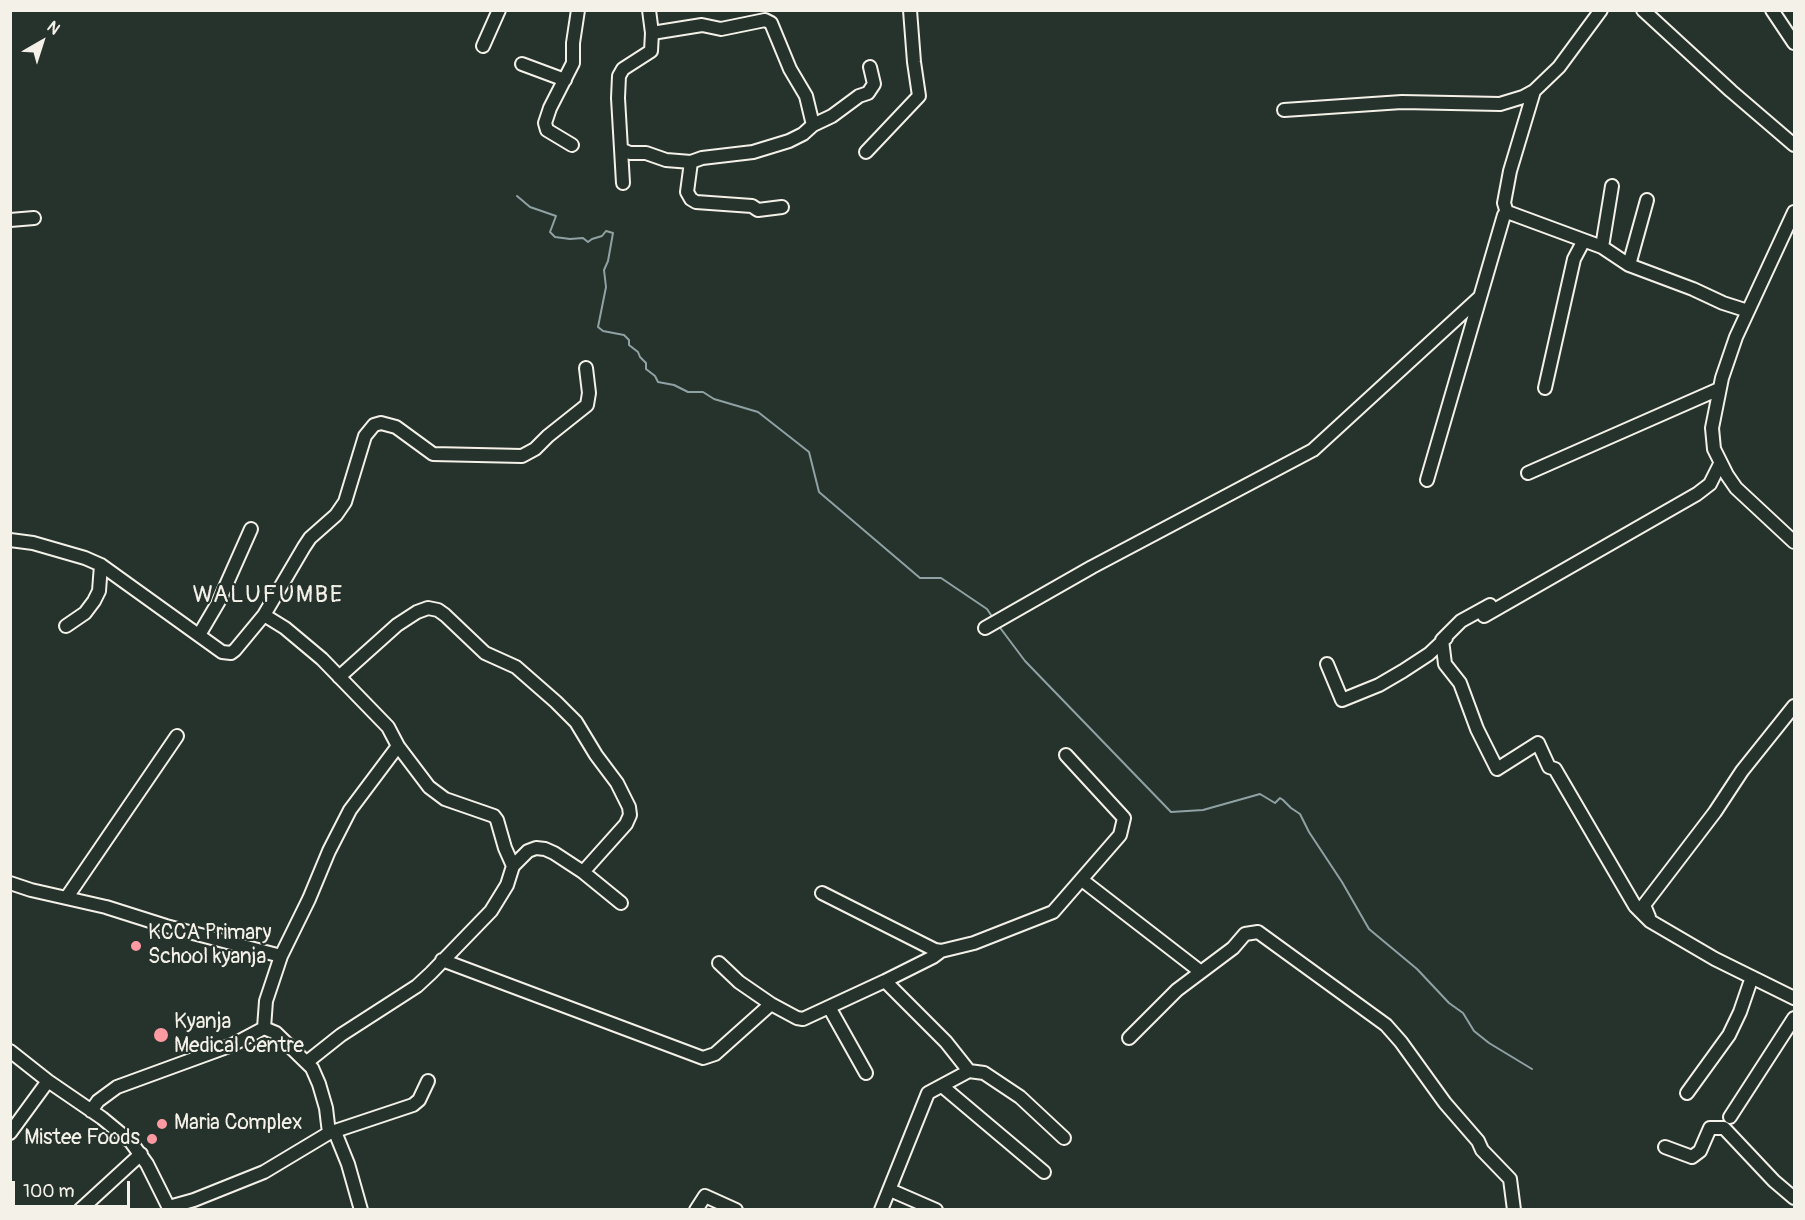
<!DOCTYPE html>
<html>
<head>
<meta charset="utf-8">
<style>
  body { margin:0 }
  #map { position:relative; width:1805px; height:1220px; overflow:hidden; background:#26332d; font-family:Pangolin,sans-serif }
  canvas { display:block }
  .frame { position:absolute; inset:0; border:12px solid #f4f1e8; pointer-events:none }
  .north { position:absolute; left:12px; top:12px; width:60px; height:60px; -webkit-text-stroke:4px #26332d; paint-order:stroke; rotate:39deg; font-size:16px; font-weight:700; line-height:24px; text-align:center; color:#f4f1e8 }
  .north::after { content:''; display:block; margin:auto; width:21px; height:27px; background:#f4f1e8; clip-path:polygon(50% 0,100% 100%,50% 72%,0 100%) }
  .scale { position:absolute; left:12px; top:1181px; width:118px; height:27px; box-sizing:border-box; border:3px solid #f4f1e8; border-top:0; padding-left:8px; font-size:18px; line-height:21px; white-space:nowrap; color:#f4f1e8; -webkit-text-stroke:4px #26332d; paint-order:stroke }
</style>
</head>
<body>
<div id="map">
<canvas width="1805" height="1220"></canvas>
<div class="frame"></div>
<div class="north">N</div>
<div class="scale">100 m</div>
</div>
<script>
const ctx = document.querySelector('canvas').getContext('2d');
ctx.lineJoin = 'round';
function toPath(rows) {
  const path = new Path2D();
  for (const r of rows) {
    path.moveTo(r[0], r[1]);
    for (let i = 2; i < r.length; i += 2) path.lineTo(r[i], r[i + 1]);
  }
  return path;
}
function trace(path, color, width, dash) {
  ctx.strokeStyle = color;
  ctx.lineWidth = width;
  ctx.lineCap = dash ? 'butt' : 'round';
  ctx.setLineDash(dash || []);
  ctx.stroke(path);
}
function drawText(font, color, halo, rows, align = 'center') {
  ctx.font = font + ' Pangolin,sans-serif';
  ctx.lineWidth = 4.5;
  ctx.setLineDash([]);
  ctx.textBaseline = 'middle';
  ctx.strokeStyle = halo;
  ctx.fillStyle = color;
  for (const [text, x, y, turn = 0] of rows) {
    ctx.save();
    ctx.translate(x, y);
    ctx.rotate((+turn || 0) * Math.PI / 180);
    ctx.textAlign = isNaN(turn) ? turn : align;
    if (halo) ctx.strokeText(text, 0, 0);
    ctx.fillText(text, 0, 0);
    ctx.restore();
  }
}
trace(toPath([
  [517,196,530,207,556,216,550,232,555,237,570,239,583,238,588,242,592,239,602,236,606,231,613,233,608,261,604,270,606,287,598,327,603,331,624,335,629,340,629,345,638,352,640,357,646,363,646,369,655,376,658,382,674,385,688,392,703,392,714,399,758,412,809,452,819,492,920,578,941,578,987,609,993,618],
  [998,625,1025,661,1171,812,1203,810,1260,794,1275,803,1280,798,1283,800,1291,808,1300,814,1309,832,1342,882,1369,929,1417,969,1449,1003,1463,1013,1474,1031,1489,1043,1532,1069]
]), '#8fa1a2', 2);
const minor = toPath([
  [1643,10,1731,91,1794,145],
  [1772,10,1794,43],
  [652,33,702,25,721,29,765,20,771,23,790,69,806,96,813,125],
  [483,46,499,10],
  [522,64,565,80],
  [1284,110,1402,102,1500,104,1523,97,1534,91,1559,67,1601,10],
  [572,145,547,130,545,123,550,108,573,63,573,43,578,10],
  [623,150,630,153,646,153,666,160,691,162,702,158,753,152,789,141,803,134,813,125,832,116,859,96,868,93,874,84,870,67],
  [866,152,919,96,914,62,910,10],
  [691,162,687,192,691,199,696,202,752,206,758,210,782,207],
  [623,183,618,98,619,76,623,69,651,51,652,33,649,10],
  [1794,212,1736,337,1722,378,1712,428,1714,449,1727,475,1736,488,1794,542],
  [1507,213,1504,203,1510,171,1534,91],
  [10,220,34,218],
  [1602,247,1629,265,1693,289,1723,303,1748,311],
  [1629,265,1647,200],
  [1545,388,1574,259,1583,242],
  [1528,473,1719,389],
  [1427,480,1504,215,1510,213,1602,247,1612,186],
  [10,540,33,543,85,558,101,565,222,652,231,653,235,650,264,615,285,628,322,659,388,727,398,746,429,787,445,799,494,816,497,820,505,848,513,866],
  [1490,605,1461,621,1442,640,1445,664,1460,683,1477,729,1497,769,1538,743,1549,767,1555,769,1635,906,1650,921,1715,959,1794,998],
  [264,615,304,547,310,538,336,515,345,502,365,436,374,425,381,423,396,427,433,454,522,456,535,449,548,436,587,405,589,393,586,368],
  [1484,616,1697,494,1710,484,1720,464],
  [66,626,85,613,94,601,99,591,101,565],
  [985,628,1092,567,1313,450,1480,297],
  [199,635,219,601,251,529],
  [1327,664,1342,700,1379,685,1403,671,1429,654,1446,638],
  [339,677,397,625,417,612,428,608,438,610,445,615,485,653,516,667,556,702,576,722,596,755,617,783,629,807,630,815,626,824,583,872],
  [1082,880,1201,972],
  [10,883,31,890,106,907,166,926,281,956],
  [822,893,935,950,941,951],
  [67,897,177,736],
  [1649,917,1644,905,1715,812,1742,771,1794,706],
  [442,960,703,1058,715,1054,771,1004],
  [719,963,739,982,771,1004,797,1018,803,1019,885,981,933,957,941,951,974,943,1053,912,1120,835,1124,818,1066,755],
  [885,981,946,1042,969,1071],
  [829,1007,866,1073],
  [264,1028,266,1001,281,956,309,899,329,851,350,810,398,746],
  [1129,1038,1177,990,1233,948,1245,934,1258,932,1386,1025,1401,1042,1445,1103,1478,1141,1482,1150,1510,1179,1514,1210],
  [10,1051,48,1081,102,1118,131,1142,147,1164,170,1210],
  [307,1062,341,1035,417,986,431,973,491,911,507,885,513,866,528,851,536,848,545,849,554,853,583,872,621,903],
  [942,1086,1044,1172],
  [1687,1093,1729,1035,1740,1012,1752,977],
  [91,1111,98,1101,117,1087,232,1045,264,1028,276,1033,312,1068,319,1084,326,1108,329,1133,264,1172,194,1200,169,1207],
  [1730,1117,1794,1018],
  [335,1132,348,1164,361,1210],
  [10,1133,48,1081],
  [329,1133,413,1105,419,1100,428,1081],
  [1665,1147,1692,1157,1700,1151,1710,1128,1724,1128,1774,1181,1794,1198],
  [890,1190,936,1210],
  [80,1210,141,1154],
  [696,1210,705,1196,736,1210],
  [881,1210,928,1093,969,1071,984,1073,1020,1097,1064,1138]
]);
trace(minor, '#f4f1e8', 16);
trace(minor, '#26332d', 12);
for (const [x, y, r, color] of [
  [136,946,6,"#ff9aa2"],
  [161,1035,8,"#ff9aa2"],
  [162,1124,6,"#ff9aa2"],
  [152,1139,6,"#ff9aa2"]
]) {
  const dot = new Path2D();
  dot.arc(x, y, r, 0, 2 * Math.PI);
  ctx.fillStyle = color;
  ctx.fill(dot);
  trace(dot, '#26332d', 2);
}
drawText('21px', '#f4f1e8', '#26332d', [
  ["KCCA Primary",148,934],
  ["School kyanja",148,958],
  ["Kyanja",174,1023],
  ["Medical Centre",174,1047],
  ["Maria Complex",174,1124],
  ["Mistee Foods",140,1139,"right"]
], 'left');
ctx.letterSpacing = '1.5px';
drawText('24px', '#f4f1e8', '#26332d', [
  ["WALUFUMBE",268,596]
]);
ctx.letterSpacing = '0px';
</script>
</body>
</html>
